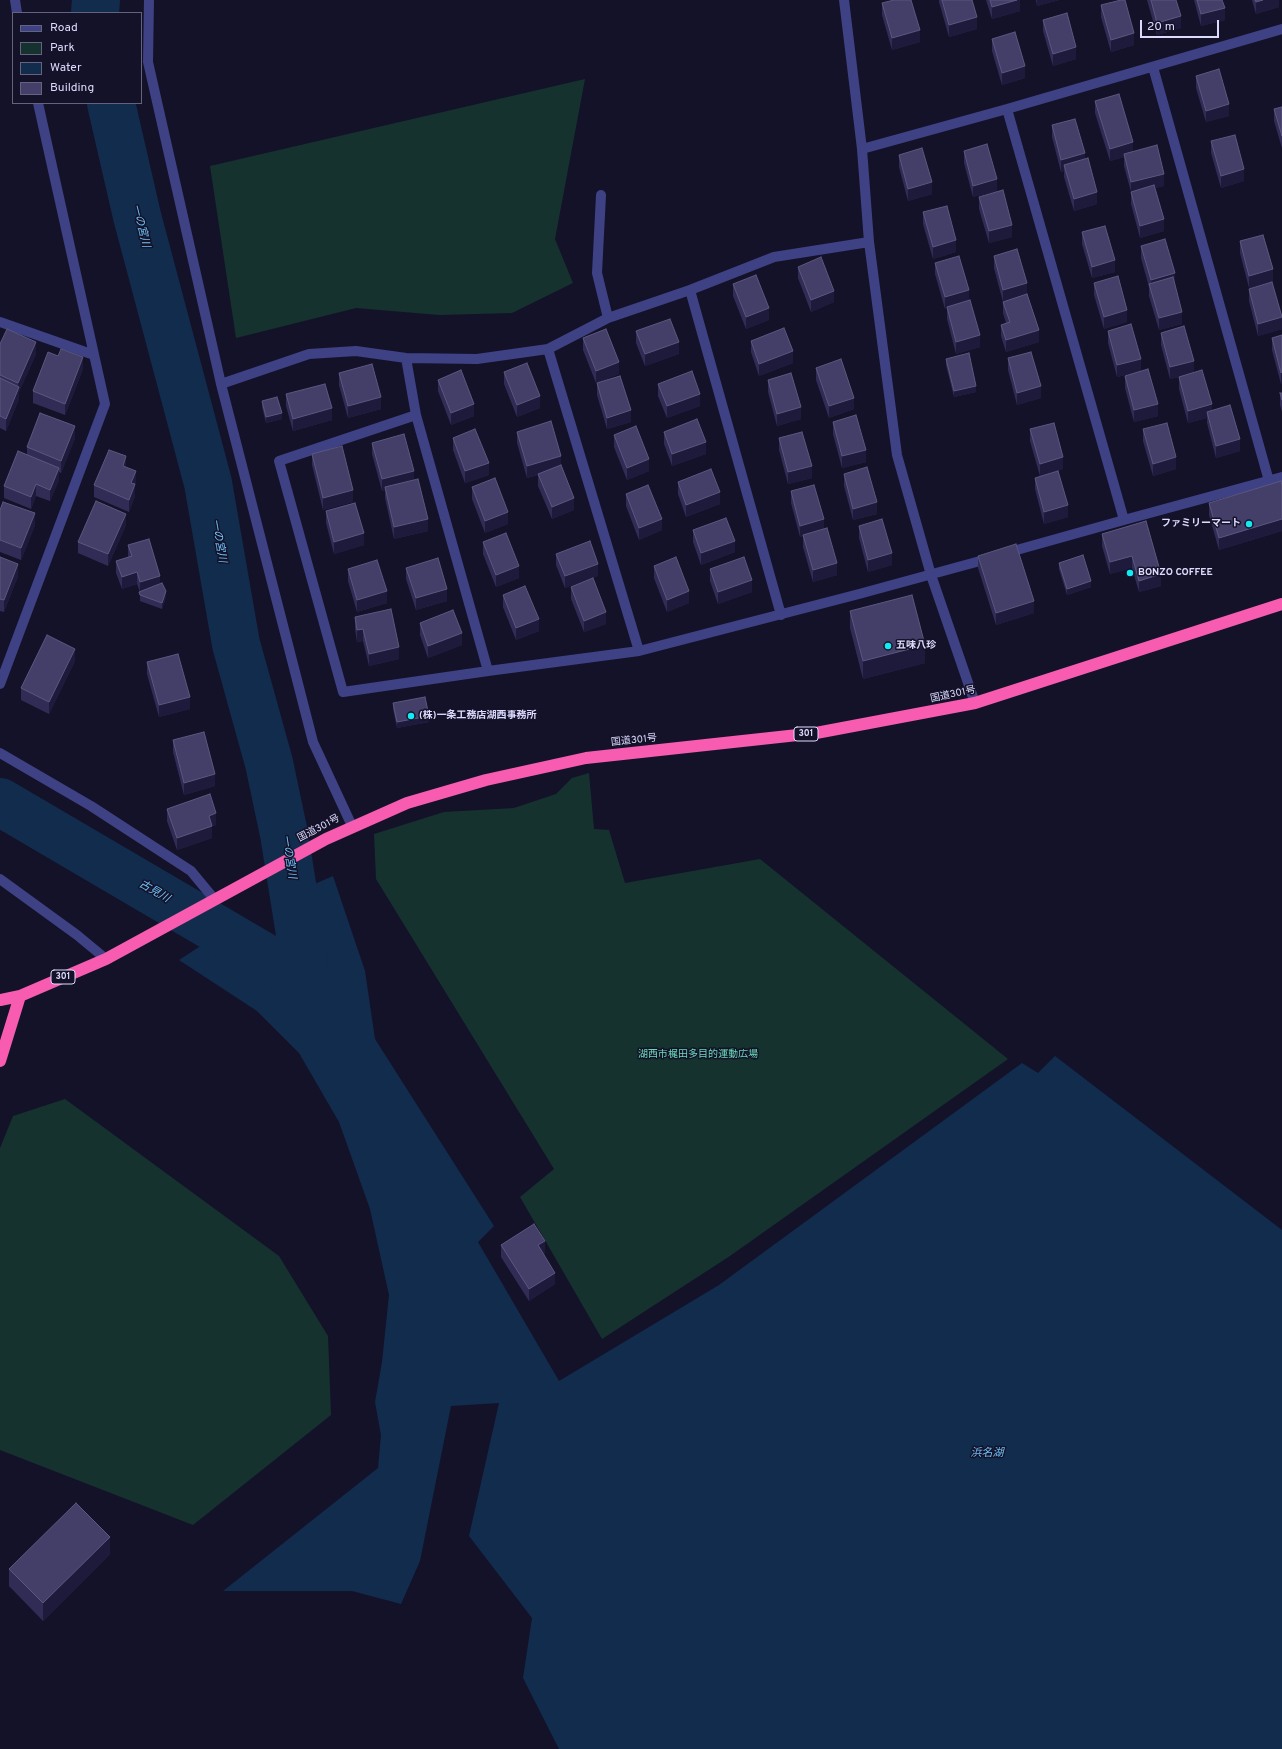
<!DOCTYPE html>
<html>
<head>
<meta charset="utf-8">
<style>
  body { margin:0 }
  #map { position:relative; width:1282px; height:1749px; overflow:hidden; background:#141229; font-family:Overpass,sans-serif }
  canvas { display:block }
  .legend { position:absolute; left:12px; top:12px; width:130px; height:92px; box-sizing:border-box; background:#141229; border:1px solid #64627e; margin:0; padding:5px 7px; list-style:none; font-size:12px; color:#dddbfd }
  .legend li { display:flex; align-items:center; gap:8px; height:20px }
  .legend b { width:20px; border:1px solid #64627e }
  .scale { position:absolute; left:1140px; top:20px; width:79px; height:18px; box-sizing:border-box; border:2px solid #dddbfd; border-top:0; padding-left:5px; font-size:12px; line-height:14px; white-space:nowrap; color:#dddbfd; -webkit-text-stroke:3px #141229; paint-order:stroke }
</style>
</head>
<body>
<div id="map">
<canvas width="1282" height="1749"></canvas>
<ul class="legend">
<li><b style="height:5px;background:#3f4185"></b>Road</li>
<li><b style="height:11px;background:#15322f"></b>Park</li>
<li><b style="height:11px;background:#122c4d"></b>Water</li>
<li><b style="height:11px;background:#433f68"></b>Building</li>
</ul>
<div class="scale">20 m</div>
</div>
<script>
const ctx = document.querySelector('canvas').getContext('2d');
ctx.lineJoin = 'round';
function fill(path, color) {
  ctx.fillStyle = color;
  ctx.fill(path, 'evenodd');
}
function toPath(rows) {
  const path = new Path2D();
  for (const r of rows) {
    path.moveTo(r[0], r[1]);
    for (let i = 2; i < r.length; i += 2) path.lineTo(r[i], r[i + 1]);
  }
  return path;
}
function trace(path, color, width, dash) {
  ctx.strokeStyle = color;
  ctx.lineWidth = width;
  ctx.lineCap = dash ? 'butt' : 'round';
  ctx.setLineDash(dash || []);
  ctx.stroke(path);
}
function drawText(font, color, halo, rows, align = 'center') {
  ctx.font = font + ' Overpass,"Noto Sans JP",sans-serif';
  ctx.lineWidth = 3;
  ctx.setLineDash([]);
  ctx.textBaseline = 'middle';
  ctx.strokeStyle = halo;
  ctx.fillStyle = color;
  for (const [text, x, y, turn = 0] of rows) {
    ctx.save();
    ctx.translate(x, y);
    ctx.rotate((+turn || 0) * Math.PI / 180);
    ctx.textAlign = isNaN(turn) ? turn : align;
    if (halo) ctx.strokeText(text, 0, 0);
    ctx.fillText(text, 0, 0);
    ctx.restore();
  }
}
fill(toPath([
  [585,79,555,239,573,283,512,313,439,315,356,308,236,338,210,166],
  [589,773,594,829,609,830,625,883,760,859,1008,1059,730,1256,602,1339,520,1197,554,1169,376,879,374,834,444,812,514,808,556,794,572,778],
  [65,1099,279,1256,328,1336,331,1415,193,1525,0,1450,0,1148,13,1116]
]), '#15322f');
fill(toPath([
  [333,876,365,971,375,1039,494,1226,478,1242,559,1381,719,1285,1022,1063,1038,1073,1055,1056,1282,1230,1282,1749,559,1749,523,1678,532,1618,469,1536,499,1403,451,1406,420,1561,401,1604,352,1591,223,1591,378,1468,381,1435,375,1402,382,1362,389,1295,370,1209,339,1122,299,1053,257,1011,179,960,219,934,257,958,275,965,290,959,291,942,287,896]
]), '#122c4d');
trace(toPath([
  [95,13,96,0],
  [111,103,137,216,208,483,236,644,269,763,284,834,304,959],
  [0,802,307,982]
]), '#122c4d', 48);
trace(toPath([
  [15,0,17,13],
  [149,0,148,62,221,384,309,354,356,351,406,358,477,359,548,349,608,318,690,290,774,257,869,242],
  [844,0,862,149,869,242,897,455,931,575,975,703],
  [1153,67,1269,481],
  [1007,109,1124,520],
  [862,149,1007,109,1282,29],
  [601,195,597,273,608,318],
  [690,290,781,615],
  [0,322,94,355],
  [548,349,639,651],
  [406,358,416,415,488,671],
  [221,384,313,742,352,826],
  [416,415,279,461,343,692,488,671,639,651,859,594,991,558],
  [1006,553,1124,520,1282,477],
  [0,684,105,404,38,103],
  [0,753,91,806,191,871,215,900],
  [0,879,77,935,106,959]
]), '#3f4185', 10);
trace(toPath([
  [0,1000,20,996,106,959,326,839,407,803,486,780,586,758,816,733,975,703,1282,604],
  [0,1061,20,996]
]), '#f75cb1', 12);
fill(toPath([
  [939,0,972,0,977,29,949,37,939,2],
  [986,0,1020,0,1020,11,992,19],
  [1036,0,1059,0,1037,6],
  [1147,0,1176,0,1181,28,1157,35],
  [1194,0,1222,0,1225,20,1201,26],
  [1252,0,1279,0,1279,7,1256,14],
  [882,3,920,42,892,50,882,15],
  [1101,5,1134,45,1111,52,1101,17],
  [1043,20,1076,59,1053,66,1043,31],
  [992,39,1025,78,1002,85,992,51],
  [1196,76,1229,116,1206,122,1196,88],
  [1095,101,1133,152,1164,186,1155,188,1164,231,1140,238,1131,204,1131,192,1124,166,1124,157,1110,161,1095,113],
  [1282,107,1282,148,1274,121,1274,109],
  [1052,125,1085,159,1097,204,1074,211,1064,177,1064,171,1061,172,1052,137],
  [1211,141,1244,181,1221,188,1211,153],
  [964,151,997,191,973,197,964,163],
  [899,155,932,194,908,201,899,167],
  [979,197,1012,237,989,243,979,209],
  [923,212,956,252,933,259,923,224],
  [1082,232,1115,272,1092,278,1082,244],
  [1240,241,1273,281,1249,288,1240,253],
  [1141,246,1175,283,1182,324,1159,330,1149,296,1149,287,1141,258],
  [994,256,1027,294,1039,342,1006,352,1001,336,1001,325,1006,323,1003,313,1003,302,994,268],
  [935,263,969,301,980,347,956,354,947,319,947,308,945,309,935,274],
  [798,267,834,302,811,312,798,278],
  [1094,283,1127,322,1104,329,1094,295],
  [733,284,769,320,746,329,733,296],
  [1249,289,1282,329,1258,336,1249,301],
  [636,331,679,354,645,366,636,343],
  [1108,331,1141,371,1117,377,1108,343],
  [1161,333,1194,372,1212,410,1240,451,1216,458,1207,423,1207,418,1188,423,1179,389,1179,377,1170,379,1161,345],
  [1282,335,1281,384,1272,350,1272,338],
  [583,338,619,374,596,383,583,350],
  [751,341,793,363,759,376,751,352],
  [0,344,36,354,19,392,19,399,6,431,0,428],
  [1008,358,1041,398,1017,405,1008,370],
  [946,359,976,392,954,397,946,365],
  [816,368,854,409,829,418,816,380],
  [83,369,65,415,33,403,33,391],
  [504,372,540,408,517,417,504,384],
  [339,373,381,409,348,418,339,385],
  [1125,376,1158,416,1134,422,1125,388],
  [438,380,474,416,451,425,438,391],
  [768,380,801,419,777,426,768,392],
  [597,383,631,422,607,429,597,395],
  [658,384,700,406,667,418,658,396],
  [1280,393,1282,393,1282,412,1280,405],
  [286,394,332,420,293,431,286,406],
  [262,401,282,419,266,423,262,407],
  [833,422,866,462,842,468,833,434],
  [1030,429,1063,469,1040,476,1030,441],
  [1143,429,1176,469,1153,476,1143,441],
  [517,432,561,465,574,510,552,519,538,486,538,475,527,478,517,443],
  [664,432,706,454,672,466,664,444],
  [614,435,649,471,627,480,614,447],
  [75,438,61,473,59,472,59,480,50,501,36,496,31,509,4,498,4,486,27,455,27,447],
  [453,438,489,475,465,483,453,450],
  [779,438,812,478,788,484,779,450],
  [372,443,414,480,428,531,394,539,385,498,385,491,382,491,372,454],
  [312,454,353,502,323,510,312,465],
  [126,467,136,483,135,484,135,496,129,512,94,497,94,485],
  [844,474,877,514,853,520,844,486],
  [1035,478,1068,517,1044,524,1035,489],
  [678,482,720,504,686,517,678,494],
  [1282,486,1282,531,1219,550,1209,515,1209,503],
  [472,487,508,524,485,533,472,499],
  [791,491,824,529,837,575,813,582,803,547,803,536,800,537,791,503],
  [626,494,662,530,639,540,626,506],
  [0,510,35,525,21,560,0,552],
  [326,511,364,545,334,554,326,523],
  [1146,521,1161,586,1139,592,1132,568,1110,574,1102,546,1102,534],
  [126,525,108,566,78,553,78,542],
  [859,526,892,565,868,572,859,538],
  [693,530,735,552,701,565,693,542],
  [483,542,519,578,496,587,483,554],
  [128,545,160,584,166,597,162,609,140,601,140,592,137,584,122,589,116,573,116,561,128,557],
  [556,554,598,576,565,588,556,565],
  [978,556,1034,613,996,625,978,568],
  [0,557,18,576,4,612,0,611],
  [1059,563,1091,587,1067,595,1059,569],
  [654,566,689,603,667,612,654,578],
  [406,568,447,601,416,610,406,579],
  [348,569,387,603,357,612,348,581],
  [710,569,752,592,718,604,710,581],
  [571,587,606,624,584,632,571,599],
  [503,595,539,631,516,640,503,607],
  [850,611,925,663,863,679,850,628],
  [355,617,399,659,369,666,363,641,357,642,355,629],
  [420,623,462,645,428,658,420,635],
  [75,661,49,714,21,700,21,688],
  [147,662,190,709,159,717,147,674],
  [393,703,429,722,397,728,393,709],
  [173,740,215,786,184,795,173,752],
  [167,809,216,825,212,826,212,838,177,850,167,821],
  [501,1245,545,1253,543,1254,555,1284,529,1301,501,1257],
  [110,1554,43,1621,9,1586,9,1569]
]), '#312c56');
fill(toPath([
  [1017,0,1020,0,1020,11,992,19,992,7],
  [1037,0,1059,0,1037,6],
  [1263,0,1279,0,1279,7,1256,14,1256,2],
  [1225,8,1225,20,1201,26,1201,14],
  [1181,16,1181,28,1157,35,1157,23],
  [977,17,977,29,949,37,949,25],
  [920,30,920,42,892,50,892,38],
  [1134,33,1134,45,1111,52,1111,40],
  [1076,47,1076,59,1053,66,1053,54],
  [1025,66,1025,78,1002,85,1002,73],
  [1229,104,1229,116,1206,122,1206,111],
  [1133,142,1133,154,1124,154,1124,157,1110,161,1110,149],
  [1085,153,1085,165,1064,165,1064,171,1061,172,1061,160],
  [1244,169,1244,181,1221,188,1221,176],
  [1164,174,1164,186,1131,194,1131,182],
  [997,179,997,191,973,197,973,186],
  [932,182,932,194,908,201,908,189],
  [1097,192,1097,204,1074,211,1074,199],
  [1164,219,1164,231,1140,238,1140,226],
  [1012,225,1012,237,989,243,989,231],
  [956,240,956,252,933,259,933,247],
  [1115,260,1115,272,1092,278,1092,267],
  [1273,269,1273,281,1249,288,1249,276],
  [1175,273,1175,285,1151,289,1151,280],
  [1027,283,1027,295,1003,302,1003,290],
  [969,290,969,302,945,309,945,297],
  [834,291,834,302,811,312,811,300],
  [769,308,769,320,746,329,746,317],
  [1127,310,1127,322,1104,329,1104,317],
  [1182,312,1182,324,1159,330,1159,318],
  [1282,317,1282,329,1258,336,1258,324],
  [1039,330,1039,342,1006,352,1006,340],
  [980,335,980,347,956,354,956,342],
  [36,342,36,354,19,392,19,399,6,431,6,419,18,390,18,383],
  [679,342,679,354,645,366,645,354],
  [793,351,793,363,759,376,759,364],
  [83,357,83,369,65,415,65,404],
  [1141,359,1141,371,1117,377,1117,365],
  [1194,361,1194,373,1170,379,1170,367],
  [619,362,619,374,596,383,596,371],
  [1282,372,1282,384,1281,384,1281,373],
  [976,386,976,392,954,397,954,391],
  [1041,386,1041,398,1017,405,1017,393],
  [700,394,700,406,667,418,667,406],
  [540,396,540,408,517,417,517,405],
  [381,397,381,409,348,418,348,406],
  [854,398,854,409,829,418,829,406],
  [474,404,474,416,451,425,451,413],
  [1158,404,1158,416,1134,422,1134,410],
  [1212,404,1212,416,1207,412,1207,418,1188,423,1188,411],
  [801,407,801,419,777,426,777,414],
  [332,408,332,420,293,431,293,419],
  [631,410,631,422,607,429,607,418],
  [282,413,282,419,266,423,266,417],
  [75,426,75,438,61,473,61,461],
  [1240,439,1240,451,1216,458,1216,446],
  [706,442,706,454,672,466,672,454],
  [866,450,866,462,842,468,842,456],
  [126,456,126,468,123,466],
  [561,456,561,468,527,478,527,466],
  [1063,457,1063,469,1040,476,1040,464],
  [1176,457,1176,469,1153,476,1153,464],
  [649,459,649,471,627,480,627,468],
  [489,463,489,475,465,483,465,471],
  [812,466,812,478,788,484,788,472],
  [59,468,59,480,50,501,50,490],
  [136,471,136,483,131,495,131,483],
  [414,471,414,483,385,487,385,491,382,491,382,479],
  [36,484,36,496,31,509,31,497],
  [135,484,135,496,129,512,129,500],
  [353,490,353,502,323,510,323,498],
  [720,492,720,504,686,517,686,505],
  [574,498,574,510,552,519,552,507],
  [877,502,877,514,853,520,853,509],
  [1068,505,1068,517,1044,524,1044,512],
  [508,512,508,524,485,533,485,521],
  [35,513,35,525,21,560,21,548],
  [126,514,126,525,108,566,108,554],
  [428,519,428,531,394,539,394,527],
  [662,519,662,530,639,540,639,528],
  [824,519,824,531,800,537,800,526],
  [1282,519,1282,531,1219,550,1219,538],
  [364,533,364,545,334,554,334,542],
  [735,541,735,552,701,565,701,553],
  [892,553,892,565,868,572,868,560],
  [1132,556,1132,568,1110,574,1110,562],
  [837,563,837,575,813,582,813,570],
  [18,564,18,576,4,612,4,600],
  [598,564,598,576,565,588,565,576],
  [519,566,519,578,496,587,496,575],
  [137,572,137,584,122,589,122,577],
  [1161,574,1161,586,1139,592,1139,581],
  [160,576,160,587,140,594,140,582],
  [752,580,752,592,718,604,718,592],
  [1091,581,1091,587,1067,595,1067,589],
  [447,589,447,601,416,610,416,598],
  [166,591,166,597,162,609,162,603],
  [387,591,387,603,357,612,357,600],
  [689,591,689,603,667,612,667,600],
  [1034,601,1034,613,996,625,996,613],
  [606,612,606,624,584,632,584,621],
  [539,619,539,631,516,640,516,628],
  [363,629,363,641,357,642,357,630],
  [462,633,462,645,428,658,428,646],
  [925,645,925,663,863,679,863,661],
  [399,647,399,659,369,666,369,654],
  [75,649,75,661,49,714,49,702],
  [190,697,190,709,159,717,159,705],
  [429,716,429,722,397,728,397,722],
  [215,774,215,786,184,795,184,783],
  [216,813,216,825,210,827,212,826,212,838,177,850,177,838,209,816],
  [545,1241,545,1253,538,1257,538,1245],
  [555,1273,555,1284,529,1301,529,1289],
  [110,1537,110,1554,43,1621,43,1603]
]), '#1e1a3c');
const building = toPath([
  [894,0,911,0,920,30,892,38,882,3,894,0],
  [942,0,972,0,977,17,949,25,942,0],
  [990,0,1017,0,992,7,990,0],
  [1121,0,1125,0,1134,33,1111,40,1101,5,1121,0],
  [1151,0,1176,0,1181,16,1157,23,1151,0],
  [1197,0,1222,0,1225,8,1201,14,1197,0],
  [1255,0,1263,0,1256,2,1255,0],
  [1067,13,1076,47,1053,54,1043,20,1067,13],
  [1015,32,1025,66,1002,73,992,39,1015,32],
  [1219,69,1229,104,1206,111,1196,76,1219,69],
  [1119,94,1133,142,1110,149,1095,101,1119,94],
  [1282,107,1282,136,1274,109,1282,107],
  [1075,119,1085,153,1061,160,1052,125,1075,119],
  [1235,135,1244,169,1221,176,1211,141,1235,135],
  [987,144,997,179,973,186,964,151,987,144],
  [1157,145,1164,174,1131,182,1124,154,1157,145],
  [922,148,932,182,908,189,899,155,922,148],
  [1088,158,1097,192,1074,199,1064,165,1088,158],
  [1154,185,1164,219,1140,226,1131,192,1154,185],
  [1003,190,1012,225,989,231,979,197,1003,190],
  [947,206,956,240,933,247,923,212,947,206],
  [1105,226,1115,260,1092,267,1082,232,1105,226],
  [1263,235,1273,269,1249,276,1240,241,1263,235],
  [1165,239,1175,273,1151,280,1141,246,1165,239],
  [1017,249,1027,283,1003,290,994,256,1017,249],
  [959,256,969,290,945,297,935,263,959,256],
  [821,257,834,291,811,300,798,267,821,257],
  [756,275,769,308,746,317,733,284,756,275],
  [1118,276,1127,310,1104,317,1094,283,1118,276],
  [1173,277,1182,312,1159,318,1149,284,1173,277],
  [1272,282,1282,317,1258,324,1249,289,1272,282],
  [1027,294,1039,330,1006,340,1001,325,1010,322,1003,302,1027,294],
  [970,300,980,335,956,342,947,307,970,300],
  [670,319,679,342,645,354,636,331,670,319],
  [1131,324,1141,359,1117,365,1108,331,1131,324],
  [1184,326,1194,361,1170,367,1161,333,1184,326],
  [784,328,793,351,759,364,751,341,784,328],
  [7,329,36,342,18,383,0,375,0,344,7,329],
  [606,329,619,362,596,371,583,338,606,329],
  [1282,335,1282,372,1281,373,1272,338,1282,335],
  [61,349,83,357,65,404,33,391,48,352,58,356,61,349],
  [1031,352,1041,386,1017,393,1008,358,1031,352],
  [969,353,976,386,954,391,946,359,969,353],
  [841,359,854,398,829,406,816,368,841,359],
  [527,363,540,396,517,405,504,372,527,363],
  [372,364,381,397,348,406,339,373,372,364],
  [1148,369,1158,404,1134,410,1125,376,1148,369],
  [461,370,474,404,451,413,438,380,461,370],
  [1202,370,1212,404,1188,411,1179,377,1202,370],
  [692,371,700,394,667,406,658,384,692,371],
  [791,373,801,407,777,414,768,380,791,373],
  [620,376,631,410,607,418,597,383,620,376],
  [0,378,19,387,6,419,0,416,0,378],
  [325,384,332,408,293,419,286,394,325,384],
  [1280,393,1282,393,1282,400,1280,393],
  [277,397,282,413,266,417,262,401,277,397],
  [1230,405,1240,439,1216,446,1207,412,1230,405],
  [40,413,75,426,61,461,27,447,40,413],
  [856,415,866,450,842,456,833,422,856,415],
  [697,419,706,442,672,454,664,432,697,419],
  [551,421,561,456,527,466,517,432,551,421],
  [1054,423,1063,457,1040,464,1030,429,1054,423],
  [1167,423,1176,457,1153,464,1143,429,1167,423],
  [636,426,649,459,627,468,614,435,636,426],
  [475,429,489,463,465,471,453,438,475,429],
  [802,432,812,466,788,472,779,438,802,432],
  [404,434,414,471,382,479,372,443,404,434],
  [342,446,353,490,323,498,312,454,342,446],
  [109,450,126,456,123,466,136,471,131,483,135,484,129,500,94,485,109,450],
  [18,451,59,468,50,490,36,484,31,497,4,486,18,451],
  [561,465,574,498,552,507,538,474,561,465],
  [867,467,877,502,853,509,844,474,867,467],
  [711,469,720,492,686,505,678,482,711,469],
  [1058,471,1068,505,1044,512,1035,478,1058,471],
  [495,478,508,512,485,521,472,487,495,478],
  [418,479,428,519,394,527,385,487,418,479],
  [1281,481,1282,486,1282,519,1219,538,1209,503,1281,481],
  [648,485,662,519,639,528,626,494,648,485],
  [814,485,824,519,800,526,791,491,814,485],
  [96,501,126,514,108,554,78,542,96,501],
  [3,502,35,513,21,548,0,540,0,510,3,502],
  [355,503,364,533,334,542,326,511,355,503],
  [726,518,735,541,701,553,693,530,726,518],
  [882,519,892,553,868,560,859,526,882,519],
  [1146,521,1161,574,1139,581,1132,556,1110,562,1102,534,1146,521],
  [827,528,837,563,813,570,803,535,827,528],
  [506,533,519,566,496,575,483,542,506,533],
  [149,539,160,576,140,582,137,572,122,577,116,561,132,556,128,545,149,539],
  [590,541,598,564,565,576,556,554,590,541],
  [1016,544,1034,601,996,613,978,556,1016,544],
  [1083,555,1091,581,1067,589,1059,563,1083,555],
  [0,557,18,564,4,600,0,599,0,557],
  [676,557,689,591,667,600,654,566,676,557],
  [744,557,752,580,718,592,710,569,744,557],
  [438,558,447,589,416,598,406,568,438,558],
  [377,560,387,591,357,600,348,569,377,560],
  [593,578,606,612,584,621,571,587,593,578],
  [162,583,166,591,162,603,140,595,139,592,162,583],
  [525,586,539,619,516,628,503,595,525,586],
  [912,595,925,645,863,661,850,611,912,595],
  [391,609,399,647,369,654,363,629,357,630,355,617,391,609],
  [453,610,462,633,428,646,420,623,453,610],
  [47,635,75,649,49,702,21,688,47,635],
  [178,654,190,697,159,705,147,662,178,654],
  [425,697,429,716,397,722,393,703,425,697],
  [204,732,215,774,184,783,173,740,204,732],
  [210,794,216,813,209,816,212,826,177,838,167,809,210,794],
  [534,1224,545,1241,538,1245,555,1273,529,1289,501,1245,534,1224],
  [76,1503,110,1537,43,1603,9,1569,76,1503]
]);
fill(building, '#433f68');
trace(building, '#5c577f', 1);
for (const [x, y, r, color] of [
  [1249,524,4,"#11ebf3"],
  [1130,573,4,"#11ebf3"],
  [888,646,4,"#11ebf3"],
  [411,716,4,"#11ebf3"]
]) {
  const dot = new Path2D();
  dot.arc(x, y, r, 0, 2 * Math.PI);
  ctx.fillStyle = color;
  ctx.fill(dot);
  trace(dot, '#141229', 1.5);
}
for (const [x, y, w] of [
  [806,734,24],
  [63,977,24]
]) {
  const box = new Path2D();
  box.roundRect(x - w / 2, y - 7, w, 14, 3);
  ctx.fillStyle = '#141229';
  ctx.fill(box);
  trace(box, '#dddbfd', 1);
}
drawText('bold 9px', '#dddbfd', null, [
  ["301",806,734],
  ["301",63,977]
]);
drawText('bold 10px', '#dddbfd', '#141229', [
  ["ファミリーマート",1241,524,"right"],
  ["BONZO COFFEE",1138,573],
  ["五味八珍",896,646],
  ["(株)一条工務店湖西事務所",419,716]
], 'left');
drawText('10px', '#dddbfd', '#141229', [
  ["国道301号",953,695,-12],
  ["国道301号",634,741,-6],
  ["国道301号",319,829,-28]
]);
drawText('10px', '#69dbb7', '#141229', [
  ["湖西市梶田多目的運動広場",698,1055]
]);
drawText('italic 11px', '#6fc1f8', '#141229', [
  ["一の宮川",140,226,76],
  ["一の宮川",218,541,80],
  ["一の宮川",288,857,81],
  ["古見川",154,892,30],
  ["浜名湖",987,1454]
]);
</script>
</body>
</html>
